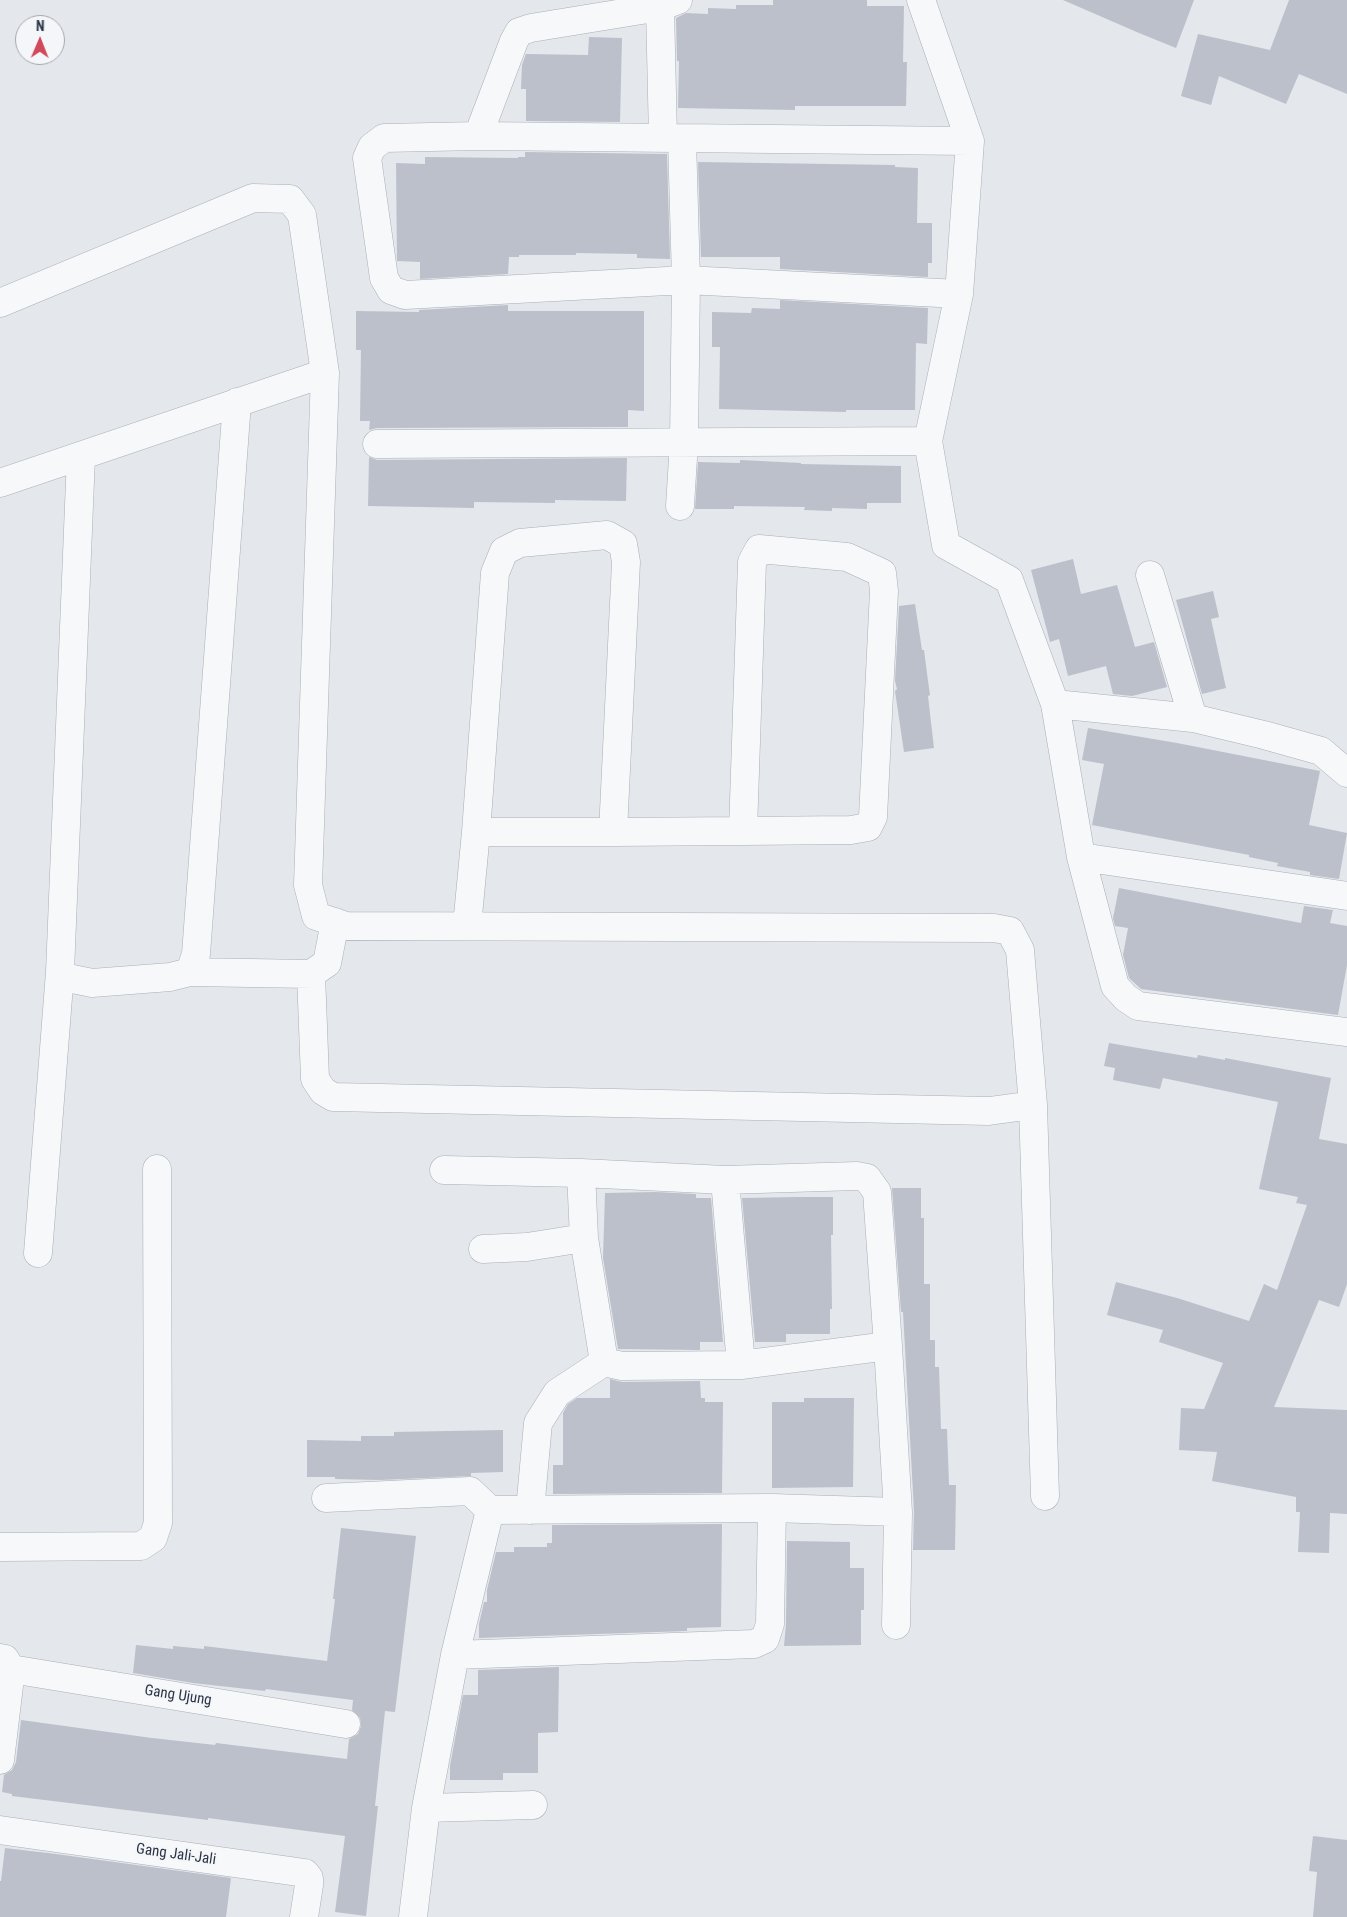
<!DOCTYPE html>
<html>
<head>
<meta charset="utf-8">
<style>
  body { margin:0 }
  #map { position:relative; width:1347px; height:1917px; overflow:hidden; background:#e4e7ec; font-family:"Roboto Condensed",sans-serif }
  canvas { display:block }
  .north { position:absolute; left:15px; top:15px; width:50px; height:50px; box-sizing:border-box; background:#f4f6f9; border:1px solid #a4a8b1; border-radius:50%; rotate:1deg; font-size:14px; font-weight:700; line-height:20px; text-align:center; color:#2b3445 }
  .north::after { content:''; display:block; margin:auto; width:18px; height:22px; background:#d1495b; clip-path:polygon(50% 0,100% 100%,50% 72%,0 100%) }
</style>
</head>
<body>
<div id="map">
<canvas width="1347" height="1917"></canvas>
<div class="north">N</div>
</div>
<script>
const ctx = document.querySelector('canvas').getContext('2d');
ctx.lineJoin = 'round';
function fill(path, color) {
  ctx.fillStyle = color;
  ctx.fill(path, 'evenodd');
}
function toPath(rows) {
  const path = new Path2D();
  for (const r of rows) {
    path.moveTo(r[0], r[1]);
    for (let i = 2; i < r.length; i += 2) path.lineTo(r[i], r[i + 1]);
  }
  return path;
}
function trace(path, color, width, dash) {
  ctx.strokeStyle = color;
  ctx.lineWidth = width;
  ctx.lineCap = dash ? 'butt' : 'round';
  ctx.setLineDash(dash || []);
  ctx.stroke(path);
}
function drawText(font, color, halo, rows, align = 'center') {
  ctx.font = font + ' "Roboto Condensed",sans-serif';
  ctx.lineWidth = 4;
  ctx.setLineDash([]);
  ctx.textBaseline = 'middle';
  ctx.strokeStyle = halo;
  ctx.fillStyle = color;
  for (const [text, x, y, turn = 0] of rows) {
    ctx.save();
    ctx.translate(x, y);
    ctx.rotate((+turn || 0) * Math.PI / 180);
    ctx.textAlign = isNaN(turn) ? turn : align;
    if (halo) ctx.strokeText(text, 0, 0);
    ctx.fillText(text, 0, 0);
    ctx.restore();
  }
}
fill(toPath([
  [773,0,867,0,867,6,904,6,903,62,907,62,906,106,795,106,795,110,678,108,679,61,677,61,676,18,686,13,708,14,708,8,736,9,736,5,773,5],
  [1063,0,1194,0,1176,48,1139,33],
  [1289,0,1347,0,1347,94,1299,74,1286,104,1219,76,1211,105,1181,96,1198,34,1270,50],
  [589,37,622,38,620,122,526,121,526,89,521,89,522,65,526,54,588,55],
  [525,152,667,154,670,259,637,258,637,254,576,253,576,255,519,255,519,257,509,257,508,274,420,279,420,262,397,261,396,163,425,164,425,157,518,158,518,157,525,157],
  [698,162,895,165,895,167,918,168,917,223,932,223,932,263,928,263,928,277,780,269,780,257,701,257],
  [780,300,928,308,927,344,916,343,915,410,846,410,846,412,719,409,720,347,712,347,712,312,751,313,752,308,780,309],
  [508,305,508,311,644,311,644,411,628,410,628,427,377,428,369,430,370,421,360,421,361,350,356,350,356,311,419,312,419,310],
  [369,457,377,460,627,458,626,501,555,500,555,503,474,502,474,508,368,506],
  [740,460,801,463,801,464,901,466,901,503,867,503,867,509,832,508,832,511,804,510,805,507,734,506,734,509,695,509,698,462,740,463],
  [1073,559,1081,594,1117,585,1135,647,1154,642,1167,687,1132,696,1113,694,1106,666,1068,676,1059,639,1050,642,1031,570],
  [1213,591,1219,617,1211,619,1226,688,1202,694,1176,600],
  [915,604,922,650,924,650,928,681,930,695,928,696,934,748,904,752,895,691,897,689,895,681,899,606],
  [1088,728,1177,743,1320,771,1309,825,1347,833,1339,879,1310,875,1310,872,1277,866,1278,863,1249,857,1249,855,1092,825,1104,764,1082,760],
  [1119,888,1301,923,1304,906,1333,910,1330,923,1347,926,1347,965,1338,1015,1141,989,1129,978,1123,955,1128,928,1115,926,1113,918],
  [1109,1043,1197,1058,1198,1055,1225,1060,1225,1058,1331,1078,1319,1139,1347,1144,1347,1284,1339,1307,1319,1300,1274,1407,1347,1410,1347,1514,1330,1513,1329,1553,1298,1552,1300,1512,1296,1512,1296,1497,1212,1481,1217,1452,1179,1450,1181,1408,1204,1409,1223,1363,1159,1342,1163,1330,1107,1315,1116,1282,1177,1298,1249,1321,1264,1284,1277,1290,1307,1205,1296,1203,1298,1197,1259,1189,1278,1102,1163,1078,1160,1089,1113,1080,1115,1068,1104,1066],
  [892,1188,921,1188,921,1218,924,1218,924,1284,930,1284,930,1340,935,1340,935,1367,939,1367,941,1429,947,1429,949,1485,956,1485,955,1550,913,1550,914,1511,903,1312,901,1312],
  [656,1192,696,1194,696,1198,711,1198,723,1342,700,1342,700,1350,618,1349,603,1258,605,1193],
  [798,1197,833,1197,833,1235,831,1235,832,1309,830,1309,830,1334,786,1334,786,1342,755,1342,742,1198],
  [610,1379,622,1382,700,1381,701,1398,705,1398,705,1402,723,1402,722,1493,553,1494,553,1465,563,1465,563,1413,568,1404,577,1398,610,1398],
  [804,1398,854,1398,853,1487,772,1488,772,1402,804,1402],
  [503,1430,503,1472,471,1473,471,1476,380,1480,335,1479,335,1477,307,1477,307,1440,361,1441,361,1436,394,1436,394,1432],
  [722,1524,721,1627,687,1628,687,1631,479,1638,479,1624,484,1602,487,1602,487,1590,496,1552,514,1552,514,1547,547,1547,547,1543,552,1543,552,1525],
  [341,1528,416,1536,395,1712,385,1711,375,1806,378,1806,366,1916,335,1912,345,1836,208,1818,208,1820,12,1796,12,1794,2,1792,4,1775,12,1770,16,1762,21,1720,152,1738,215,1745,216,1743,347,1759,349,1739,358,1734,361,1726,360,1718,352,1710,353,1700,266,1689,265,1691,193,1683,133,1673,136,1645,173,1649,173,1646,204,1649,204,1646,327,1661,335,1599,333,1599],
  [787,1541,850,1542,850,1568,864,1568,864,1610,861,1610,861,1645,784,1646,786,1624],
  [559,1667,558,1732,538,1733,538,1773,503,1773,503,1780,450,1780,450,1766,463,1695,478,1695,478,1670],
  [1313,1836,1347,1840,1347,1917,1313,1917,1317,1872,1309,1871],
  [5,1848,56,1854,231,1878,226,1917,0,1917,0,1881,1,1881]
]), '#bbc0ca');
const minor = toPath([
  [921,0,970,141,959,294,928,441,946,545,1009,580,1055,704,1081,857,1115,986,1126,998,1138,1006,1347,1032],
  [660,7,663,138],
  [478,136,514,41,519,32,531,28,660,7,678,0],
  [959,294,686,280,405,295,391,290,384,278,367,158,372,147,384,138,478,136,970,141],
  [0,303,253,198,290,199,302,215,325,373,308,885,316,916,346,926,994,928,1010,931,1020,950,1033,1105,989,1111,333,1097,323,1091,315,1079,311,974],
  [377,444,928,441],
  [81,456,60,972,68,978,92,983,170,977,190,972,196,954,237,402],
  [0,483,325,373],
  [680,506,684,442,686,280,682,139],
  [1150,575,1193,718],
  [1055,704,1193,718,1264,735,1321,751,1347,773],
  [476,832,495,573,504,551,520,543,607,535,623,544,626,562,613,832],
  [1081,857,1347,896],
  [467,926,476,832,613,832,743,831,851,830,868,827,873,817,884,591,882,573,847,557,759,549,752,562,743,831],
  [190,972,311,974,327,963,335,922],
  [1033,1105,1045,1496],
  [444,1170,581,1173,725,1180,857,1176,867,1178,877,1192,888,1346,898,1512,896,1625],
  [581,1173,584,1238,604,1362,622,1366,741,1365,888,1346],
  [725,1180,741,1365],
  [483,1249,527,1247,584,1238],
  [38,1253,60,972],
  [326,1498,470,1491,490,1510,455,1655,426,1808,413,1917],
  [490,1510,772,1508,898,1512],
  [530,1510,538,1423,557,1393,604,1362],
  [0,1547,141,1546,153,1538,158,1523,157,1169],
  [455,1655,754,1644,765,1639,770,1624,772,1508],
  [0,1658,5,1659,11,1669,0,1760],
  [11,1669,346,1724],
  [426,1808,533,1805],
  [0,1830,305,1873,309,1878,309,1885,304,1917]
]);
trace(minor, '#a9aeb7', 29);
trace(minor, '#f7f8fa', 28);
drawText('15px', '#2b3445', '#f4f6f9', [
  ["Gang Ujung",178,1696,9],
  ["Gang Jali-Jali",176,1855,8]
]);
</script>
</body>
</html>
